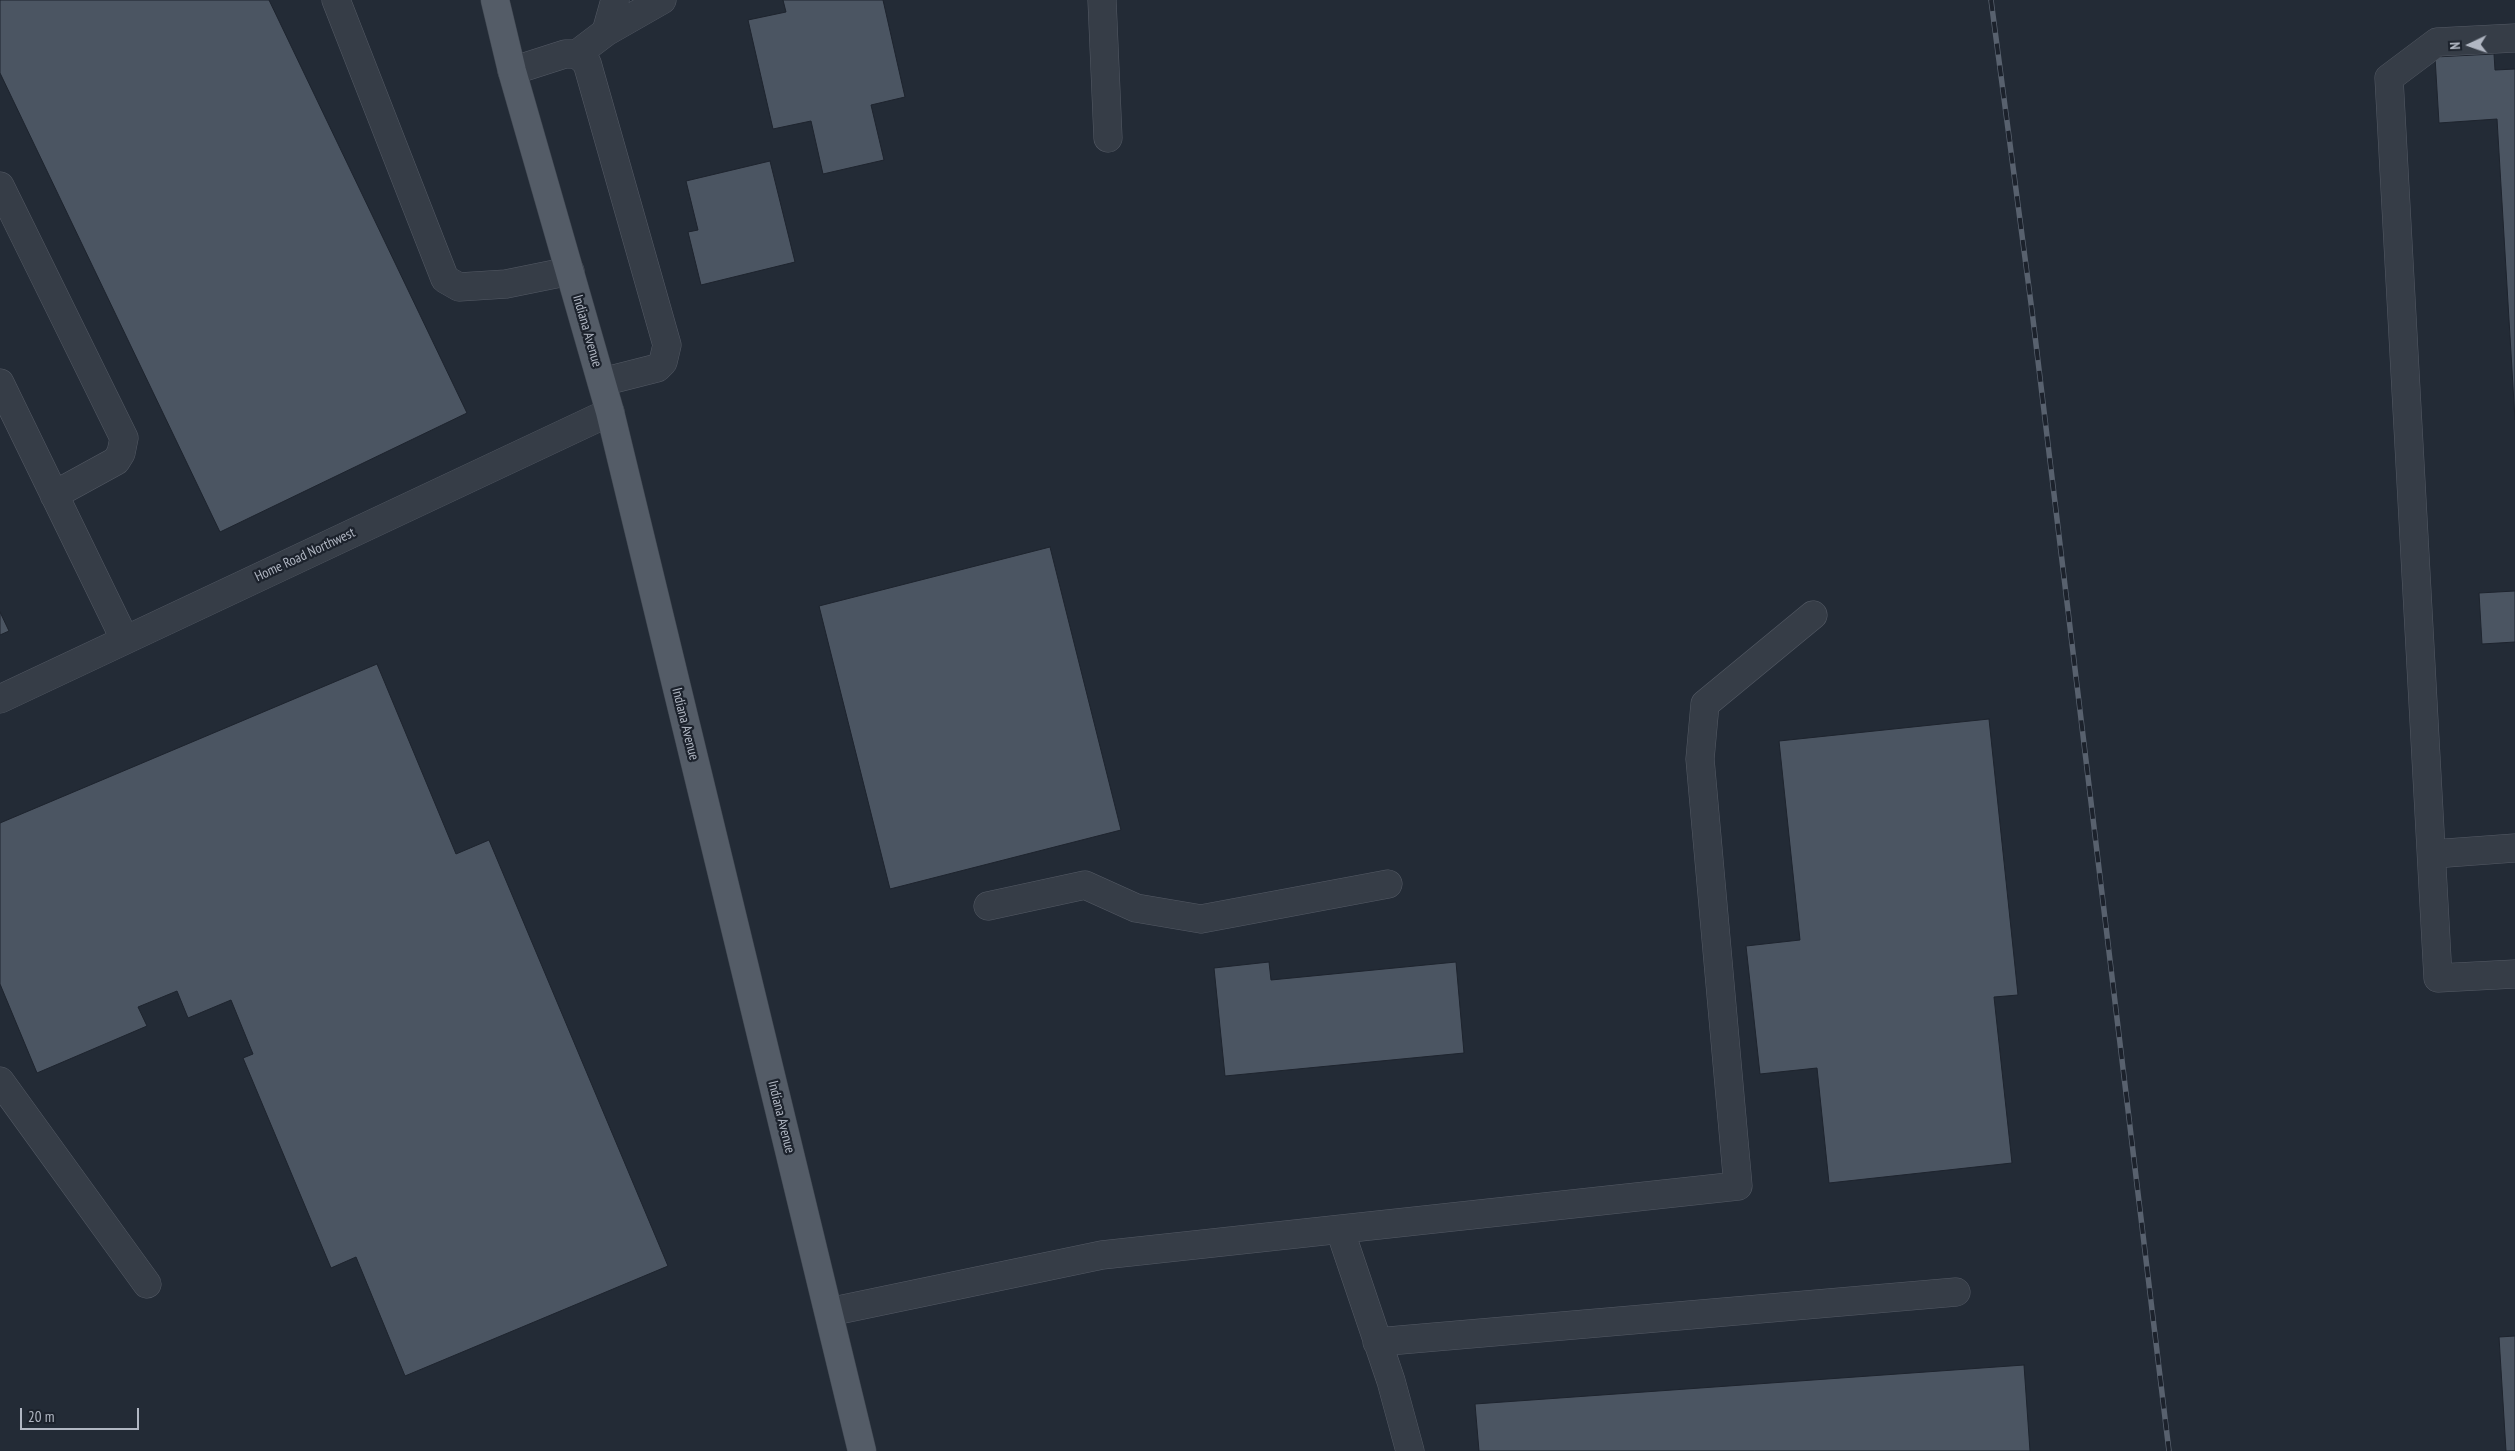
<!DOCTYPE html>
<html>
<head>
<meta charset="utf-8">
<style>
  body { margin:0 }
  #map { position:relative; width:2515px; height:1451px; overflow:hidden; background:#232b36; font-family:"PT Sans Narrow",sans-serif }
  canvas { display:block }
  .north { position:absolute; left:2445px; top:20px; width:50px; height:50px; -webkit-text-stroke:4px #1c222c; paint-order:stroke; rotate:267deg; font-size:14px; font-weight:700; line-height:20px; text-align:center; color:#b1b7c3 }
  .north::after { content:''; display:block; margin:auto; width:18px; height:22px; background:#b1b7c3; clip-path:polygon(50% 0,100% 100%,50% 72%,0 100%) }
  .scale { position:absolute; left:20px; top:1408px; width:119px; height:22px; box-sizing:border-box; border:2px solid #b1b7c3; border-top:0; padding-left:6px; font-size:15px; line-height:18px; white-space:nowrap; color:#b1b7c3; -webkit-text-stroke:4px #1c222c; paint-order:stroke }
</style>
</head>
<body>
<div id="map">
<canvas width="2515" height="1451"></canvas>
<div class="north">N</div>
<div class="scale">20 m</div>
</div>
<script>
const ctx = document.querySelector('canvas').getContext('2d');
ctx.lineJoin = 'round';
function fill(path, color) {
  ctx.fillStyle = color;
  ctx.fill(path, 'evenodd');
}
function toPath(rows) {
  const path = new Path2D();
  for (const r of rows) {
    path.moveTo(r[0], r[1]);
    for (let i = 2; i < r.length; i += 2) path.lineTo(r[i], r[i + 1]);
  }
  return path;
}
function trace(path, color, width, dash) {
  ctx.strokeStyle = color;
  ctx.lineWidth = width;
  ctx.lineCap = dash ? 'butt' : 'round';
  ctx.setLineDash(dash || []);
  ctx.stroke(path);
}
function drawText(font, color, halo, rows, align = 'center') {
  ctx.font = font + ' "PT Sans Narrow",sans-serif';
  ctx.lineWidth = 4.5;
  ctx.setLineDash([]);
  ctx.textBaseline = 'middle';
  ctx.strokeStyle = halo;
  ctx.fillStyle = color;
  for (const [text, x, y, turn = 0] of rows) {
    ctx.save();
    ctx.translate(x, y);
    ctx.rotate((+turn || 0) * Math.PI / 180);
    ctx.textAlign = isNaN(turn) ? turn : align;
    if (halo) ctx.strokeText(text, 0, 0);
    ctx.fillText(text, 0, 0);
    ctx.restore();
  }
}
const building = toPath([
  [0,0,269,0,467,413,220,532,0,73,0,0],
  [783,0,883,0,905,97,871,105,884,160,823,174,811,121,773,129,748,20,786,12,783,0],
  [2494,54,2495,70,2515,69,2515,420,2497,119,2439,123,2435,57,2494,54],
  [770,161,795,262,701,285,688,232,698,230,686,181,770,161],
  [1050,547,1121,830,890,889,819,606,1050,547],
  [2515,591,2515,642,2482,644,2479,593,2515,591],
  [0,612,9,631,0,635,0,612],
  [377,664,456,854,489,840,668,1266,405,1376,356,1257,331,1268,243,1058,253,1054,231,1000,188,1018,177,991,138,1007,147,1026,37,1073,0,984,0,823,377,664],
  [1989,719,2018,995,1994,997,2012,1163,1829,1183,1817,1068,1760,1074,1746,946,1800,940,1779,741,1989,719],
  [1269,962,1271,980,1456,962,1464,1053,1225,1076,1214,968,1269,962],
  [2515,1336,2515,1451,2506,1451,2499,1337,2515,1336],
  [2024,1365,2030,1451,1479,1451,1475,1404,2024,1365]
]);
fill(building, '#4b5562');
trace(building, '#1e242e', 1);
const minor = toPath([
  [336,0,445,279,459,287,506,284,570,271],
  [1102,0,1108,138],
  [606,32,662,0],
  [2515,38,2437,42,2389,78,2438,978,2515,974],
  [577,54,606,32,615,0],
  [512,71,565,54,577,54,587,63,667,345,663,362,657,368,602,382],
  [0,186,124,438,121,453,116,461,54,495],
  [0,383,125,640],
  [0,699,610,412],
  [2433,854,2515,848],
  [988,906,1085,885,1136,908,1201,919,1388,884],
  [0,1081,147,1284],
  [1340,1230,1391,1381,1410,1451],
  [829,1312,1102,1255,1738,1186,1700,759,1705,704,1813,615],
  [1377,1342,1956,1292]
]);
const major = toPath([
  [495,0,512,71,610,412,862,1451]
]);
trace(minor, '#545a65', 29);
trace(major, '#3f4650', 29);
trace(minor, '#363d47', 28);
trace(major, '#545c67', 28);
const rail = toPath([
  [1991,0,2032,311,2169,1451]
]);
trace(rail, '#58616e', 5.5);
trace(rail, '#1c222c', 4, [11]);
drawText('14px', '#b1b7c3', '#1c222c', [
  ["Indiana Avenue",587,331,74],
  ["Home Road Northwest",305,555,-25],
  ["Indiana Avenue",685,724,76],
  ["Indiana Avenue",781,1117,76]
]);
</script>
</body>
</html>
